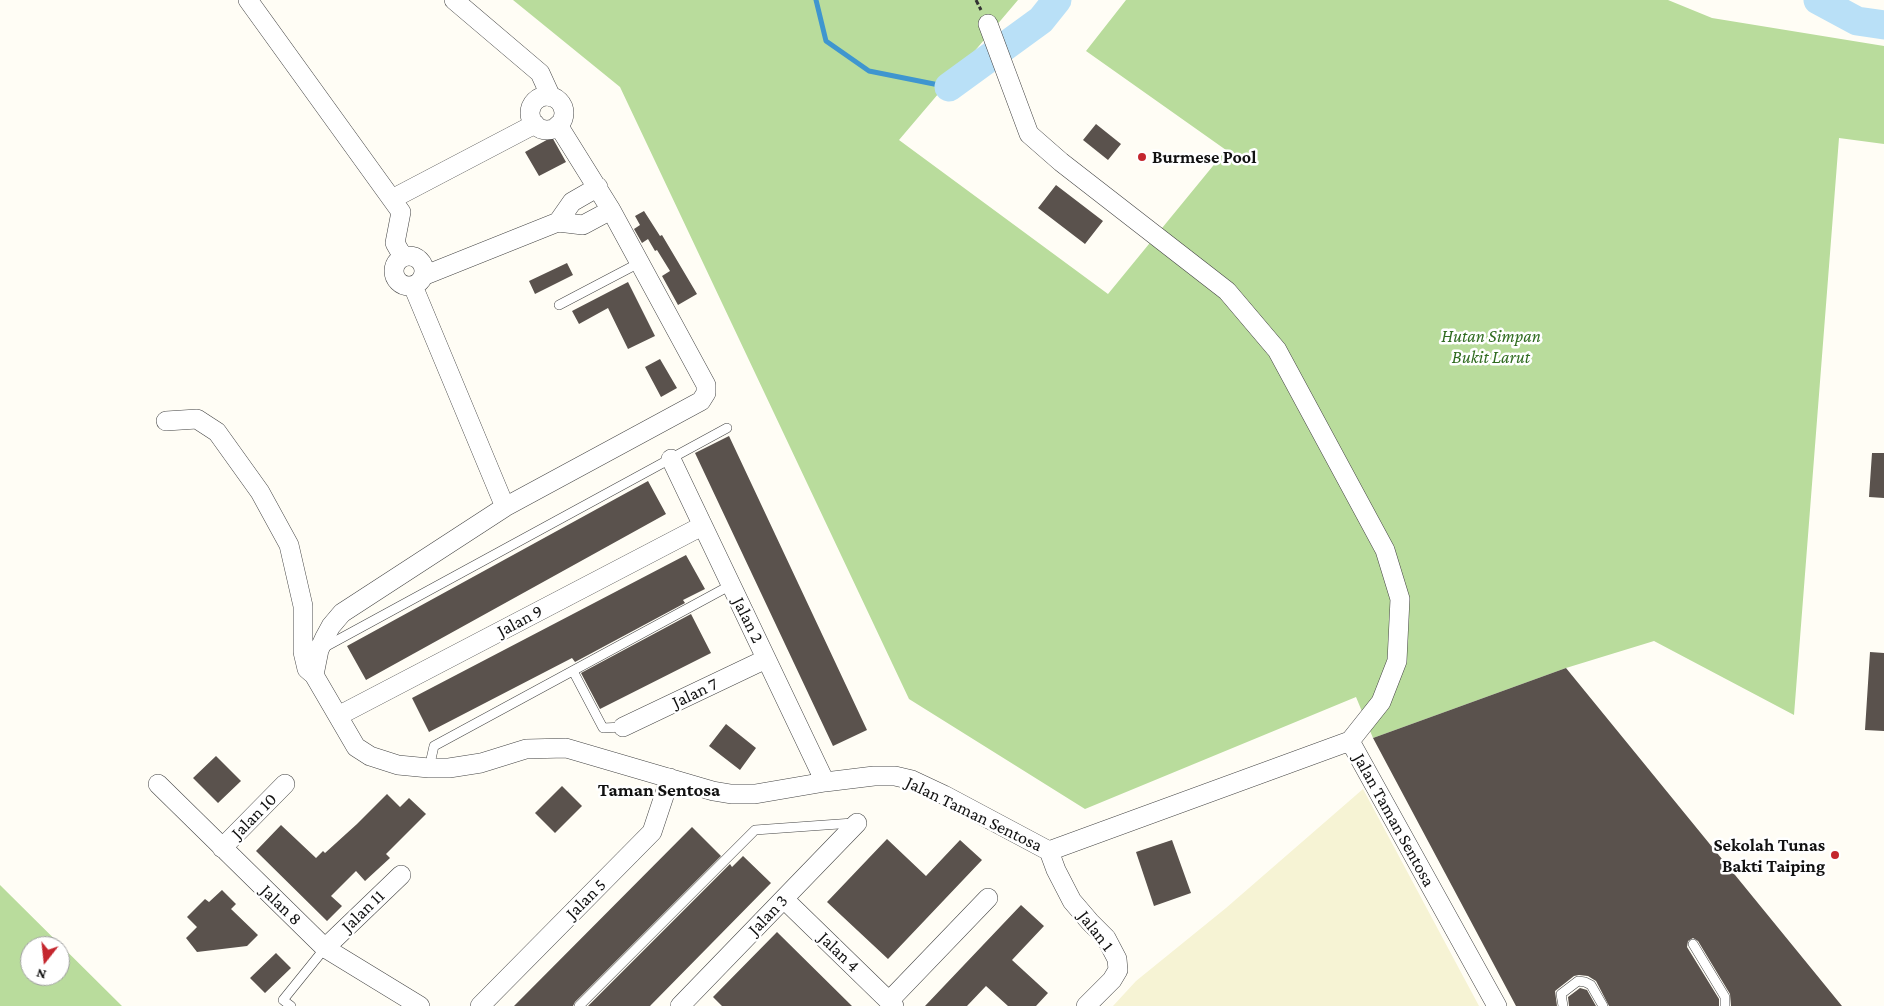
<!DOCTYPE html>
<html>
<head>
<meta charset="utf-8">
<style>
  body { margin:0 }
  #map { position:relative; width:1884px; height:1006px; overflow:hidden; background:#fffdf5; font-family:"Crimson Pro",serif }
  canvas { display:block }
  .north { position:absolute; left:20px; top:936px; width:50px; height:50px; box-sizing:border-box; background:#fff; border:1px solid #a0a0a0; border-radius:50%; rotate:196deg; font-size:14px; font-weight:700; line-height:20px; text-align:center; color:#111 }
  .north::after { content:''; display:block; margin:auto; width:18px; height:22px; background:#c4262e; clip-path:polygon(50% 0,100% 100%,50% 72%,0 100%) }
</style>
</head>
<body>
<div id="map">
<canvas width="1884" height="1006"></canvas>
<div class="north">N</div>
</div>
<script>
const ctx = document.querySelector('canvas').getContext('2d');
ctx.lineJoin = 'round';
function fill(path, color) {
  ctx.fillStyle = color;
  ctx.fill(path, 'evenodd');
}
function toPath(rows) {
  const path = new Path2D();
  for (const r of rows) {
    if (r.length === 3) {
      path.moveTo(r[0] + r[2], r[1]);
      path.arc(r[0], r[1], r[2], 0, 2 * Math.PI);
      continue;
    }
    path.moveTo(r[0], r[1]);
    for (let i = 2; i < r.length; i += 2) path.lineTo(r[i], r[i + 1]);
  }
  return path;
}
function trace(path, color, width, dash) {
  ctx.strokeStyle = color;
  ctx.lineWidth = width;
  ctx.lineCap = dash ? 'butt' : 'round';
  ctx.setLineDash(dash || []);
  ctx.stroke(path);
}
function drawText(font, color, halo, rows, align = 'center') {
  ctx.font = font + ' "Crimson Pro",serif';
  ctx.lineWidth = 5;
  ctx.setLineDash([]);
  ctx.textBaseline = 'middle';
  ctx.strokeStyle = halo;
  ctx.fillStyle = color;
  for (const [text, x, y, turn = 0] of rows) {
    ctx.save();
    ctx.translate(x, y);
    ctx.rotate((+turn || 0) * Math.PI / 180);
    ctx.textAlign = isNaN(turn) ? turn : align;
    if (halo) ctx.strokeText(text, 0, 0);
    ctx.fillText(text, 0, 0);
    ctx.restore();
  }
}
fill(toPath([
  [1363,789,1479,1006,1113,1006,1136,981,1226,908]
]), '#f6f3d4');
fill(toPath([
  [513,0,1018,0,899,140,1108,294,1226,150,1086,51,1126,0,1668,0,1712,18,1884,46,1884,144,1839,138,1794,715,1654,641,1566,668,1373,738,1356,697,1085,809,909,699,620,87],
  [0,885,122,1006,0,1006],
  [30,946,60,946,60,976,30,976]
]), '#b9dc9c');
trace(toPath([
  [816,0,826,41,869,71,949,87]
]), '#3f96cf', 5);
trace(toPath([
  [1818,0,1857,21,1884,25],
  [949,87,1041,20,1057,0]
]), '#b9e0f7', 29);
fill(toPath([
  [1096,124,1121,144,1108,160,1083,140],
  [552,137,566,162,539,176,525,152],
  [1056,185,1103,221,1085,244,1038,208],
  [644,211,660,236,662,235,697,294,678,305,662,276,670,271,657,250,655,251,648,239,642,243,634,229,640,225,635,216],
  [567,263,573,275,535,294,529,281],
  [628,282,655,336,628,349,608,308,579,324,572,311],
  [660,359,677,388,661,397,645,367],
  [729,436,867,730,833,746,695,453],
  [1872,453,1884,453,1884,498,1869,497],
  [648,481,666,514,366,680,347,646],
  [686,555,705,589,683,600,685,603,575,662,572,658,429,732,412,698],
  [691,614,711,653,600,709,581,673],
  [1870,652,1884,653,1884,731,1865,730],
  [1566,668,1842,1006,1731,1006,1730,994,1698,941,1693,938,1688,941,1687,947,1719,999,1719,1006,1609,1006,1596,981,1588,976,1579,975,1574,976,1555,991,1557,1006,1516,1006,1373,738],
  [726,724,756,748,740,770,709,746],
  [216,756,241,781,218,803,193,778],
  [562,786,582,806,555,833,535,813],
  [387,794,400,807,409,798,426,814,386,854,390,858,365,881,356,871,331,896,342,906,327,921,256,851,281,825,316,858,323,851,325,853,357,824],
  [692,827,721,856,575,1002,573,1006,514,1006],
  [887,839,926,876,960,840,982,860,888,959,827,902],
  [1172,840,1191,893,1154,906,1136,852],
  [743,856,771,883,650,1006,588,1006,730,864,732,867],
  [222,890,236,904,231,909,258,935,247,946,197,952,186,938,197,927,187,917,205,899,209,902],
  [1021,905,1044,926,1012,960,1048,993,1036,1006,1008,1006,986,986,967,1006,925,1006],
  [777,932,852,1006,722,1006,713,997],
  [276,953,291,968,265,993,250,978],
  [1580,988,1587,990,1596,1006,1569,1006,1568,997]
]), '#5a524d');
const service = toPath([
  [559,305,639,263],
  [323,648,727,428],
  [573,671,603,728,623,727],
  [429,768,434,746,731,585],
  [1693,944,1725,997,1725,1006],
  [291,1006,283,1000,325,948],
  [579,1006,755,830,853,823],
  [1563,1006,1561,994,1578,981,1585,982,1591,985,1603,1006]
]);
const minor = toPath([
  [248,0,401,212,395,243,403,257],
  [454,0,540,73,551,97],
  [988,24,1029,134,1061,162,1227,291,1277,350,1385,550,1400,599,1397,661,1381,702,1350,741],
  [547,113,17],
  [558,125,611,210,706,385,706,393,701,401,505,507,342,613,331,626,325,637,319,650,314,675,356,747,370,756,398,765,429,768,449,768,481,763,526,749,566,748,713,791,731,794,755,794,825,782,874,776,895,776,912,780,944,795,1049,851,1350,741],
  [392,199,535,124],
  [558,222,572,202,598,187],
  [409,271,15],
  [423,276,558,222,583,225,611,210],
  [413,286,505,507],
  [166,421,197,419,217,432,260,492,289,545,303,606,303,652,307,669,314,675],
  [671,459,825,782],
  [338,716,702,526],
  [623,727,766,659],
  [1350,741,1497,1006],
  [158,784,325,948,420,1006],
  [222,848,285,784],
  [1049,851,1056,870,1072,901,1090,922,1106,938,1117,959,1118,970,1112,980,1086,1006],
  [784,899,894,1006],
  [325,948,401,875],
  [889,1001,988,898],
  [480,1006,652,832,670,778],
  [680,1006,857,823]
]);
trace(service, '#444', 10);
trace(minor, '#444', 20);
trace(toPath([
  [976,0,981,10]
]), '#333', 3, [5, 2.5]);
trace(service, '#fff', 9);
trace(minor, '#fff', 19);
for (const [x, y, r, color] of [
  [1142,157,5,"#c4262e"],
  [1835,855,5,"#c4262e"]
]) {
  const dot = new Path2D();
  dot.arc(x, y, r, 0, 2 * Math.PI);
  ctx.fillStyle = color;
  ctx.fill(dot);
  trace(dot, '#fff', 2);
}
drawText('bold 18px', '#111', '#fff', [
  ["Burmese Pool",1152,157],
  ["Sekolah Tunas",1825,845,"right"],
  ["Bakti Taiping",1825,866,"right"]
], 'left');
drawText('italic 18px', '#2f6b1f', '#fff', [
  ["Hutan Simpan",1491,336],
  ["Bukit Larut",1491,357]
]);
drawText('18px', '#111', '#fff', [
  ["Jalan 2",748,620,64],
  ["Jalan 9",520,621,-28],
  ["Jalan 7",695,693,-25],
  ["Jalan Taman Sentosa",974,814,26],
  ["Jalan 10",254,816,-45],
  ["Jalan Taman Sentosa",1394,820,61],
  ["Jalan 5",586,899,-45],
  ["Jalan 8",281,905,44],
  ["Jalan 11",363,911,-44],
  ["Jalan 3",768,915,-46],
  ["Jalan 1",1096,931,52],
  ["Jalan 4",839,952,44]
]);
drawText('bold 19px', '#111', '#fff', [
  ["Taman Sentosa",659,790]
]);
</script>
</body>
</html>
